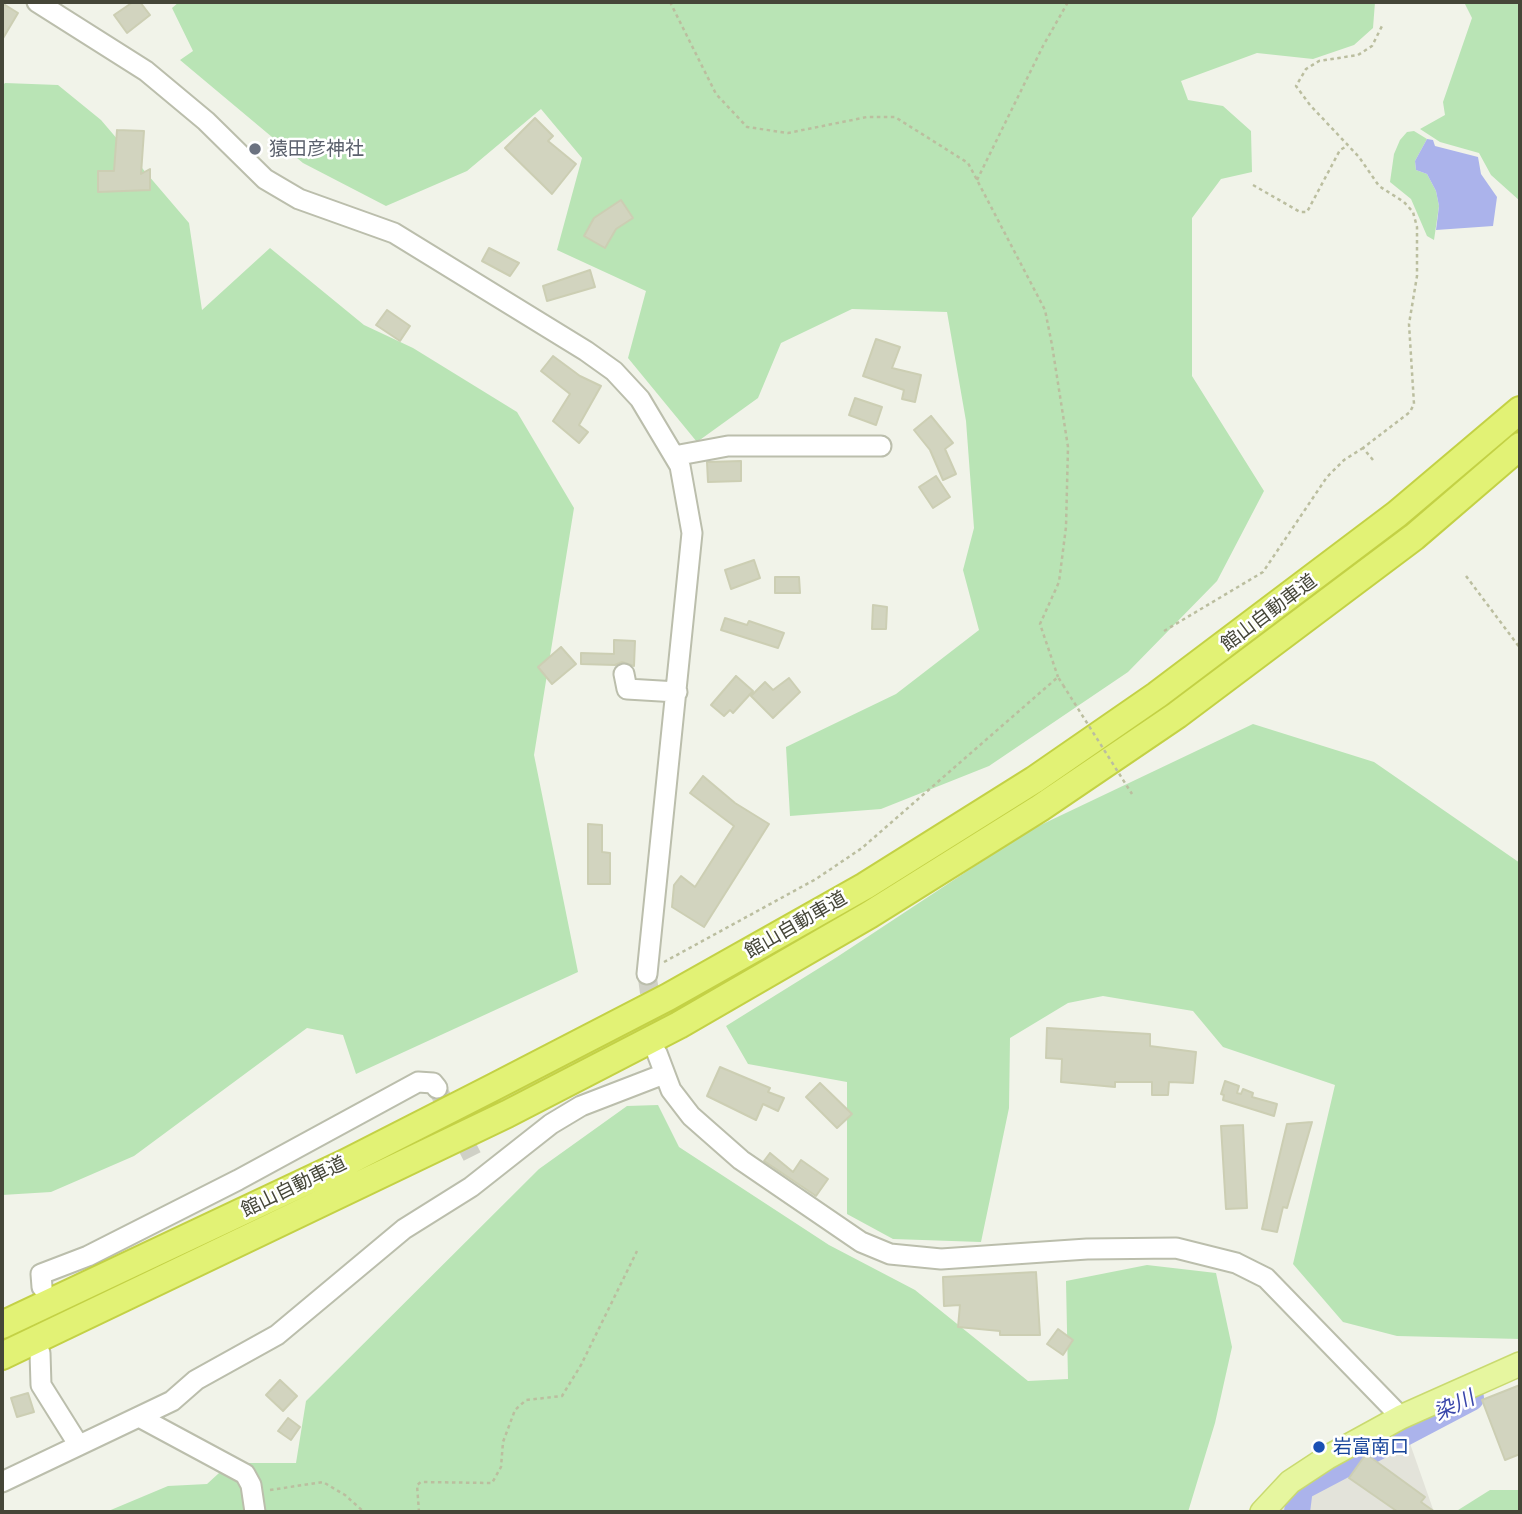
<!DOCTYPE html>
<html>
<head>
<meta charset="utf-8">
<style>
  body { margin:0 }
  #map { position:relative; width:1522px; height:1514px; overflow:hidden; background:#f1f3e9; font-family:Quicksand,sans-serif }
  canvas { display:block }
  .frame { position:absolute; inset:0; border:4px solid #454638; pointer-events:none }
</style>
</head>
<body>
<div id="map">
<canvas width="1522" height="1514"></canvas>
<div class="frame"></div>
</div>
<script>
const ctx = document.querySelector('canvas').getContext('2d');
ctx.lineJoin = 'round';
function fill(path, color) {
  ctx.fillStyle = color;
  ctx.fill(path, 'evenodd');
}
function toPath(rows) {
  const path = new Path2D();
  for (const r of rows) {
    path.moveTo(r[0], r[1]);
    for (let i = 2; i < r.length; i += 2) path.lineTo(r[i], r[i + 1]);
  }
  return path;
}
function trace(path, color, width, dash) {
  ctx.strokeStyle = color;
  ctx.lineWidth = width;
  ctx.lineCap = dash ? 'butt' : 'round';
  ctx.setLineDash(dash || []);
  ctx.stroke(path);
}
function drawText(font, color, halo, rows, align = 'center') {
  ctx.font = font + ' Quicksand,"Noto Sans JP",sans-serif';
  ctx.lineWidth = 5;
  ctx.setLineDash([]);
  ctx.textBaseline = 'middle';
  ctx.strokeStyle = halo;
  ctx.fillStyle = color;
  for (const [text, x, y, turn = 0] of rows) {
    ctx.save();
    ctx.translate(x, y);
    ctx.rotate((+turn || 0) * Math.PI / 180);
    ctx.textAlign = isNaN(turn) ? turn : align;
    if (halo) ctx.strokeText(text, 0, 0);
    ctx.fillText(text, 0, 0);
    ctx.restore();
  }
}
fill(toPath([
  [1392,1432,1407,1435,1434,1512,1271,1512,1306,1478]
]), '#e3e3da');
fill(toPath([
  [179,2,1375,2,1373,28,1354,45,1313,59,1257,53,1181,81,1188,100,1223,106,1251,131,1252,172,1221,179,1192,218,1192,376,1264,491,1217,581,1128,672,989,766,881,809,790,816,786,747,896,694,979,630,963,570,974,528,966,421,947,312,852,309,781,343,758,398,697,442,628,358,646,291,557,250,582,158,541,109,467,171,386,206,303,163,180,60,193,51,172,8],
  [1464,2,1520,2,1520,201,1491,175,1479,153,1440,142,1420,129,1445,115,1443,102,1472,18],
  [5,83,58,85,101,120,189,223,202,310,270,248,364,325,413,348,517,412,574,508,534,755,578,972,356,1074,343,1035,307,1028,134,1156,51,1192,2,1195,2,86],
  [1414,131,1427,139,1415,161,1416,170,1427,174,1436,191,1439,206,1434,240,1427,236,1411,199,1390,182,1394,154,1400,140,1407,132],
  [1253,724,1374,762,1520,863,1520,1339,1397,1336,1343,1322,1293,1264,1335,1085,1223,1047,1193,1011,1103,996,1068,1003,1010,1038,1009,1108,981,1242,893,1239,847,1214,847,1082,748,1064,726,1026,837,957,1028,831],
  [658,1105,679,1147,829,1245,915,1290,1028,1381,1068,1379,1066,1281,1147,1265,1216,1273,1232,1347,1215,1423,1188,1512,106,1512,168,1486,207,1484,230,1463,296,1463,306,1401,539,1169,627,1106],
  [1490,1490,1520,1490,1520,1512,1455,1512]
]), '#b9e4b5');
fill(toPath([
  [1427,139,1433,140,1435,146,1478,157,1481,174,1497,197,1493,226,1436,230,1439,206,1436,191,1427,174,1416,170,1415,161]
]), '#abb3eb');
trace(toPath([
  [1297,1512,1300,1488,1471,1398]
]), '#abb3eb', 26);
const building = toPath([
  [133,2,140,2,150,15,127,33,114,15,133,2],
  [2,3,18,13,2,40,2,3],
  [535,118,553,136,548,141,576,164,552,194,505,148,535,118],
  [117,130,144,131,141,174,150,169,150,190,98,192,98,171,114,171,117,130],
  [621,200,633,218,616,229,605,248,584,236,594,218,621,200],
  [489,248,519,263,510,276,482,261,489,248],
  [590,270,595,287,547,301,543,286,590,270],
  [387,310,410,326,400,341,376,325,387,310],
  [876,339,900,347,892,368,921,375,915,402,902,399,904,390,863,376,876,339],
  [553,356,580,376,601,386,579,425,588,432,579,443,553,421,570,394,541,371,553,356],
  [855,398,882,407,876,425,849,415,855,398],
  [931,416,953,443,945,449,956,474,943,480,930,450,914,430,931,416],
  [741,461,741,481,708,482,707,462,741,461],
  [936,476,950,497,933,508,919,487,936,476],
  [754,560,760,578,731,589,725,570,754,560],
  [775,577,799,577,800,593,775,593,775,577],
  [873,605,887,607,886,629,872,629,873,605],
  [725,618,747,625,749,621,784,633,778,648,721,630,725,618],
  [614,640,635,641,634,666,622,662,615,665,581,664,581,653,614,654,614,640],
  [561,647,576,664,552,684,538,667,561,647],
  [736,676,753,691,733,713,730,710,724,716,711,705,736,676],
  [789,678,800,692,773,718,751,696,765,682,773,690,789,678],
  [703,776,735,803,769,824,704,927,672,907,674,885,681,876,695,887,734,826,690,793,703,776],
  [588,824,602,825,602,852,610,853,610,884,588,884,588,824],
  [1047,1028,1150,1034,1150,1046,1196,1052,1193,1083,1169,1082,1168,1095,1152,1095,1152,1082,1115,1082,1115,1087,1061,1082,1062,1059,1046,1058,1047,1028],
  [720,1067,770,1088,768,1092,784,1098,778,1111,763,1104,756,1120,707,1096,720,1067],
  [1225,1081,1239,1086,1237,1093,1241,1094,1243,1089,1253,1093,1252,1097,1277,1104,1274,1116,1223,1100,1224,1095,1221,1094,1225,1081],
  [820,1083,852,1114,837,1128,806,1097,820,1083],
  [1312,1122,1287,1208,1283,1207,1277,1232,1262,1229,1287,1124,1312,1122],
  [1243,1125,1247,1208,1226,1209,1221,1126,1243,1125],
  [770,1153,793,1172,801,1160,828,1179,816,1196,764,1161,770,1153],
  [1036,1272,1040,1335,1000,1335,1000,1331,958,1327,960,1305,944,1306,943,1277,1036,1272],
  [1058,1329,1073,1340,1063,1355,1047,1344,1058,1329],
  [280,1380,297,1396,283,1411,266,1395,280,1380],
  [1520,1385,1520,1454,1505,1460,1482,1400,1520,1385],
  [28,1393,34,1412,17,1417,11,1398,28,1393],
  [288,1418,300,1427,291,1440,278,1431,288,1418],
  [1366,1454,1425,1497,1421,1502,1435,1512,1398,1512,1349,1478,1366,1454]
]);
fill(building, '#d2d4bf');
trace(building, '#ccceb3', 2);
trace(toPath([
  [647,974,657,1050],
  [437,1088,476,1164]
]), '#cfd0c6', 19, [19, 10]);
const minor = toPath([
  [37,2,146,71,206,121,265,179,299,199,394,233,586,351,614,371,640,399,680,466,692,533,647,974],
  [674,456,728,446,881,446],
  [624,674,627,689,677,692],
  [657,1053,671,1090,691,1116,741,1160,861,1242,890,1254,941,1259,1087,1249,1176,1248,1236,1263,1266,1278,1401,1417],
  [42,1287,41,1274,88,1256,238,1180,418,1082,433,1083,437,1088],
  [40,1353,41,1385,78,1444],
  [141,1418,245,1474,251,1485,255,1512],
  [2,1482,172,1401,196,1380,277,1335,404,1229,471,1187,551,1124,581,1106,664,1074]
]);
const major = toPath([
  [1262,1512,1290,1482,1328,1457,1401,1417,1520,1364]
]);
const highway = toPath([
  [2,1325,345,1163,494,1087,668,997,865,886,1034,780,1157,695,1397,514,1520,410],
  [2,1356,507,1114,679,1025,869,915,1040,808,1177,715,1414,537,1520,446]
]);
trace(minor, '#bbbeac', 23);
trace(major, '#c9da70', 26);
trace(highway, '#c3d145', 30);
trace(toPath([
  [670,2,716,94,747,127,788,133,867,117,895,117,968,163,977,180,1045,310,1052,345,1068,447,1066,527,1059,582,1040,624,1058,677],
  [977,180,1043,46,1068,2],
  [1253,185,1300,212,1307,212,1340,150,1347,146],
  [1373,460,1363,448,1410,412,1414,404,1409,324,1417,276,1417,227,1413,212,1404,202,1379,186,1359,157,1310,105,1296,86,1306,69,1319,61,1358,55,1372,46,1383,24],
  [1466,576,1520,648],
  [1164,631,1263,572,1327,477,1344,460,1363,448],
  [664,962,816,879,862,848,1058,677,1063,685],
  [270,1490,323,1482,345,1495,364,1512],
  [419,1512,417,1485,421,1482,492,1483,501,1467,503,1442,515,1410,526,1400,562,1396,581,1365,637,1251]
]), '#bbbe9f', 2.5, [3.5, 3.5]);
trace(minor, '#fff', 19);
trace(major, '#e6f69f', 23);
trace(highway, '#e2f275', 26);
trace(toPath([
  [1063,685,1132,794]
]), '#bbbe9f', 2.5, [3.5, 3.5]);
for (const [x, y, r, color] of [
  [255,149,7,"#6b7280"],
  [1319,1447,7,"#1a4fb4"]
]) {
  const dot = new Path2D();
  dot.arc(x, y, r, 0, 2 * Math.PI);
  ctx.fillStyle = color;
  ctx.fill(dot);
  trace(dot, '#fff', 2.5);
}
drawText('19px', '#5b616d', '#fff', [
  ["猿田彦神社",269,149]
], 'left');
drawText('19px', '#454638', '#fff', [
  ["館山自動車道",1269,613,-37],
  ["館山自動車道",796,925,-30],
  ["館山自動車道",294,1187,-26]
]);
drawText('19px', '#164399', '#fff', [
  ["岩富南口",1333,1447]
], 'left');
drawText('italic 21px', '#3946aa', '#fff', [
  ["染川",1454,1406,-25]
]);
</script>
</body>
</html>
